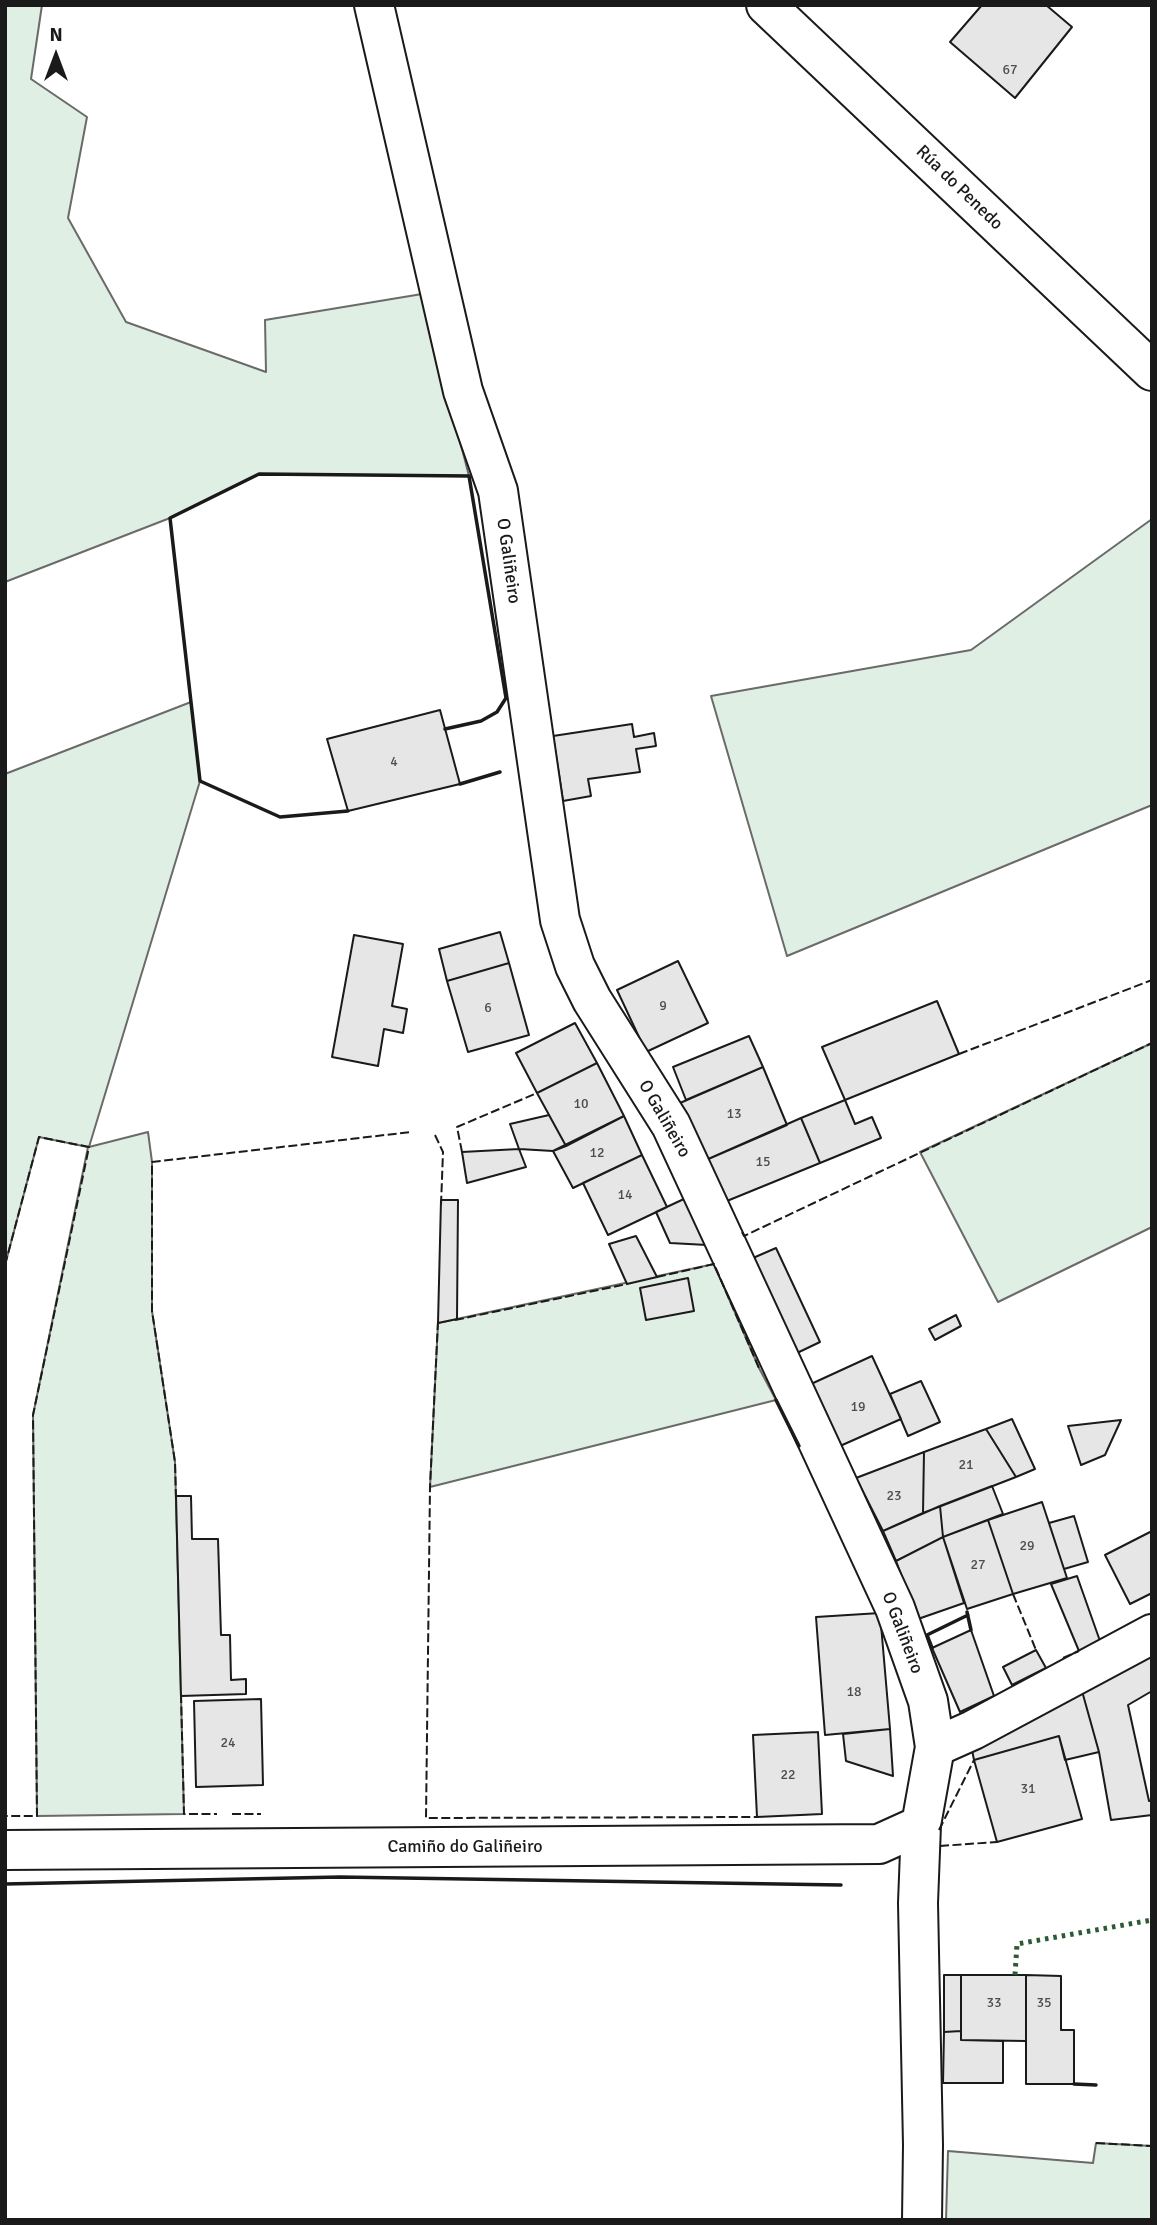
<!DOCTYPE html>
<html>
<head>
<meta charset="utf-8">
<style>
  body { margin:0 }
  #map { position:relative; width:1157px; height:2225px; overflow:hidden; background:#fff; font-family:Signika,sans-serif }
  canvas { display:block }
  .frame { position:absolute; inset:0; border:7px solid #1a1a1a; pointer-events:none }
  .north { position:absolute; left:21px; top:21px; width:70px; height:70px; -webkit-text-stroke:5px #fff; paint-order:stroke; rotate:0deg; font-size:19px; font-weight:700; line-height:28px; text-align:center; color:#1a1a1a }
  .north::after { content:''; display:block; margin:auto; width:24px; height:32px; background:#1a1a1a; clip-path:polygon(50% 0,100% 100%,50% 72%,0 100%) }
</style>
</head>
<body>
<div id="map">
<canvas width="1157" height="2225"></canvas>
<div class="frame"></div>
<div class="north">N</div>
</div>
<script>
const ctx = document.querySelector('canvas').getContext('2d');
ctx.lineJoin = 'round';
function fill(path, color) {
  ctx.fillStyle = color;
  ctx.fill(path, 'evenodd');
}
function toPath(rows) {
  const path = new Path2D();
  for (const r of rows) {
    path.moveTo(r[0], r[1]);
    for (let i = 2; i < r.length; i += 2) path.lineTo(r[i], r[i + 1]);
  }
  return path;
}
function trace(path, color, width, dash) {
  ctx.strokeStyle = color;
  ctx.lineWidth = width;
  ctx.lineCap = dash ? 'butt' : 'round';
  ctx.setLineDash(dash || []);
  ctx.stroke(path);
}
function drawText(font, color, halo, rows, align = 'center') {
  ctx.font = font + ' Signika,sans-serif';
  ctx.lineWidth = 5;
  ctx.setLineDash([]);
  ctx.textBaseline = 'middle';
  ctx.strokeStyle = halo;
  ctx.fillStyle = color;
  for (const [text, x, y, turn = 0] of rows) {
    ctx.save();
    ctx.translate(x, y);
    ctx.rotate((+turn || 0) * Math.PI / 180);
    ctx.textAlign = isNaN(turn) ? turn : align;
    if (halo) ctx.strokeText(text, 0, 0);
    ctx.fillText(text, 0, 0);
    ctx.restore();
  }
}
const green = toPath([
  [5,5,42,5,31,79,87,117,68,218,126,322,266,372,265,320,422,294,469,476,259,474,170,518,5,582,5,5],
  [1152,519,1152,805,787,956,711,696,971,650,1152,519],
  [191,702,200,781,89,1147,148,1132,152,1162,152,1311,175,1462,184,1814,37,1816,33,1415,88,1147,39,1137,5,1265,5,774,191,702],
  [1152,1043,1152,1227,998,1302,920,1152,1152,1043],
  [714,1264,759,1368,776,1400,430,1487,438,1323,714,1264],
  [1096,2143,1152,2146,1152,2220,946,2220,948,2151,1093,2163,1096,2143]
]);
fill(green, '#e0efe3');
trace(green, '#6a6a6a', 2);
const building = toPath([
  [982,5,1046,5,1072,27,1015,98,950,42,982,5],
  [440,710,460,784,348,811,327,739,440,710],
  [632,724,634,737,654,733,656,746,636,749,640,772,588,779,591,796,563,801,553,736,632,724],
  [500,932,509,963,447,981,439,949,500,932],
  [354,935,403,944,392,1006,407,1009,403,1033,384,1029,378,1066,332,1057,354,935],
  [678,961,708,1023,646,1052,617,990,678,961],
  [509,963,529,1035,468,1052,447,981,509,963],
  [937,1001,959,1054,845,1100,822,1047,937,1001],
  [575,1023,597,1063,537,1093,516,1053,575,1023],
  [749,1036,763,1067,686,1100,673,1067,749,1036],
  [597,1063,624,1116,566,1146,537,1093,597,1063],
  [763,1067,787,1125,706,1160,680,1103,763,1067],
  [845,1100,855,1124,872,1117,881,1138,820,1163,801,1118,845,1100],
  [549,1115,566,1146,553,1151,519,1149,510,1124,549,1115],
  [624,1116,642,1155,573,1188,553,1151,624,1116],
  [801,1118,820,1163,722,1203,706,1160,801,1118],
  [519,1149,526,1167,467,1183,462,1152,519,1149],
  [642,1155,667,1207,608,1235,583,1183,642,1155],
  [686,1198,707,1245,670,1243,656,1212,686,1198],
  [441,1200,458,1200,457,1319,438,1323,441,1200],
  [636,1236,657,1277,627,1284,609,1244,636,1236],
  [776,1248,820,1342,797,1353,753,1258,776,1248],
  [688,1278,694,1311,646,1320,640,1288,688,1278],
  [956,1315,961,1326,935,1340,929,1329,956,1315],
  [872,1356,901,1419,840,1446,811,1384,872,1356],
  [921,1381,940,1422,908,1436,890,1394,921,1381],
  [1012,1419,1035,1469,1016,1477,986,1429,1012,1419],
  [1121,1420,1105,1455,1081,1465,1068,1426,1121,1420],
  [986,1429,1016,1477,923,1513,924,1452,986,1429],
  [924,1452,923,1513,883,1531,856,1478,924,1452],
  [992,1486,1003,1514,943,1537,940,1506,992,1486],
  [176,1496,191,1496,192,1539,218,1539,221,1635,230,1635,231,1680,246,1679,246,1694,181,1696,176,1496],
  [1042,1502,1067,1578,1013,1594,988,1520,1042,1502],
  [940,1506,943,1537,896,1561,883,1531,940,1506],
  [1074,1516,1088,1562,1064,1569,1049,1523,1074,1516],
  [988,1520,1013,1594,967,1609,943,1537,988,1520],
  [1152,1531,1152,1593,1130,1604,1105,1555,1152,1531],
  [943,1537,964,1603,918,1619,896,1561,943,1537],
  [1077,1576,1100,1641,1079,1651,1051,1584,1077,1576],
  [880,1613,890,1729,825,1735,816,1617,880,1613],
  [971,1630,994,1696,960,1712,932,1648,971,1630],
  [1152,1648,1152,1691,1128,1705,1149,1801,1152,1800,1152,1815,1111,1820,1099,1752,1082,1691,1152,1648],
  [1036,1650,1046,1668,1012,1685,1003,1667,1036,1650],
  [1082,1691,1099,1752,1065,1760,1059,1736,974,1760,972,1750,1082,1691],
  [261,1699,263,1785,196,1787,194,1701,261,1699],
  [890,1729,893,1776,846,1761,843,1734,890,1729],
  [818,1732,822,1814,757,1817,753,1735,818,1732],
  [1059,1736,1082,1819,997,1842,974,1760,1059,1736],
  [944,1975,961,1975,961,2031,944,2032,944,1975],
  [961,1975,1026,1975,1026,2041,961,2040,961,1975],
  [1026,1975,1061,1976,1061,2030,1074,2030,1074,2084,1026,2084,1026,1975],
  [961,2031,961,2040,1003,2041,1003,2083,943,2083,944,2032,961,2031]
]);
fill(building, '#e6e6e6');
trace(building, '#1a1a1a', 2);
const minor = toPath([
  [374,5,463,391,498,491,560,920,575,966,592,1000,671,1125,895,1608,928,1701,935,1747,921,1825,918,1903,923,2145,922,2220],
  [766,5,1152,371],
  [935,1747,973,1730,1152,1634],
  [5,1850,879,1844,921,1825]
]);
trace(minor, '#1a1a1a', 42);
trace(minor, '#fff', 38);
trace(toPath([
  [1015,1975,1017,1944,1152,1920]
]), '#2b5a34', 5, [3.5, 5]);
trace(toPath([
  [959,1054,1152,980],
  [435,1135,443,1152,441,1205],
  [462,1152,457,1127,537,1093],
  [742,1232,744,1236,1152,1043],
  [5,1265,39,1137,89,1147,33,1415,37,1816,5,1816],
  [657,1277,714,1264,759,1368],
  [455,1320,627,1284],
  [438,1321,430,1487,426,1818,757,1817],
  [176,1498,175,1462,152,1311,152,1162,411,1132],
  [1013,1594,1036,1650],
  [1063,1658,1079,1651],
  [181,1694,184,1814,217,1814],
  [232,1814,261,1814],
  [939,1830,974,1760],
  [940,1846,997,1842],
  [1096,2143,1152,2146]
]), '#1a1a1a', 2, [9, 3.5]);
trace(toPath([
  [460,784,500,772],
  [348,811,280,817,200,781,170,518,259,474,469,476,506,698,497,712,481,721,445,729],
  [776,1400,799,1446],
  [967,1612,971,1630],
  [932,1648,927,1635,968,1615],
  [5,1884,340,1877,841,1885],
  [1074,2084,1096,2085]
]), '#1a1a1a', 3.5);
drawText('14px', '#4d4d4d', null, [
  ["67",1010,70],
  ["4",394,762],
  ["9",663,1006],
  ["6",488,1008],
  ["10",581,1104],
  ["13",734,1114],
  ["12",597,1153],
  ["15",763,1162],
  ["14",625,1195],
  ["19",858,1407],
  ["21",966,1465],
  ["23",894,1496],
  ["29",1027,1546],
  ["27",978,1565],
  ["18",854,1692],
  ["24",228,1743],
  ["22",788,1775],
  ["31",1028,1789],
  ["33",994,2003],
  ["35",1044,2003]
]);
drawText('18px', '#1a1a1a', '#fff', [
  ["Rúa do Penedo",959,188,44],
  ["O Galiñeiro",508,561,82],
  ["O Galiñeiro",664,1119,60],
  ["O Galiñeiro",902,1633,69],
  ["Camiño do Galiñeiro",465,1847]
]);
</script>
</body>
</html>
